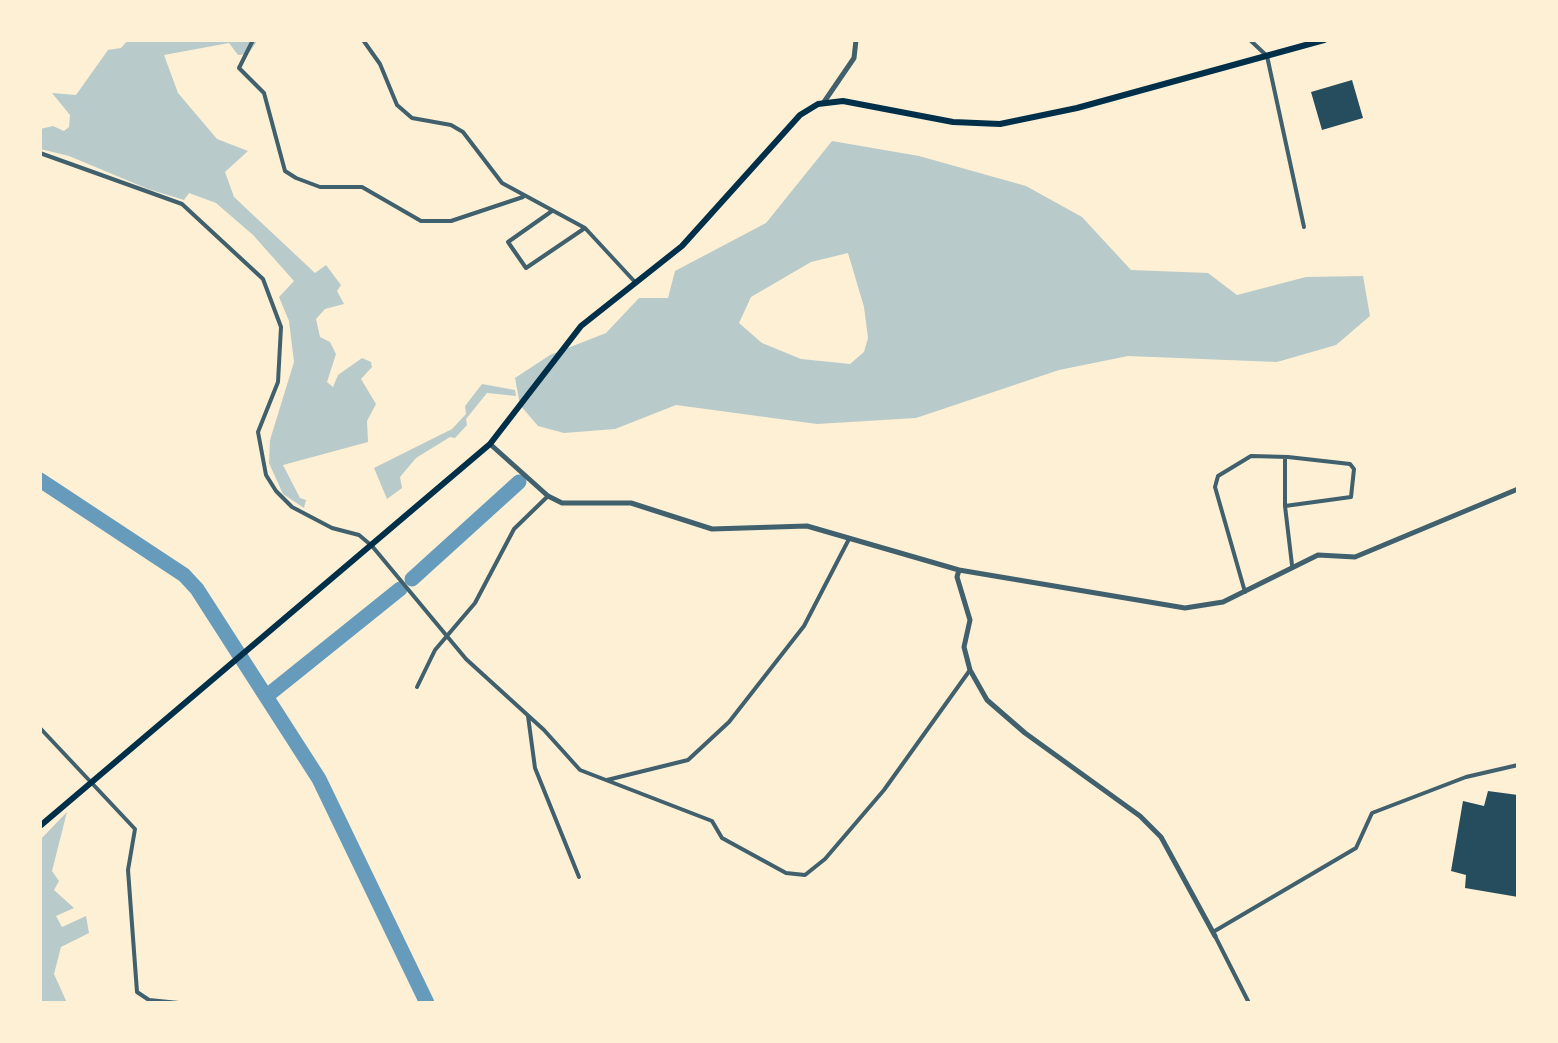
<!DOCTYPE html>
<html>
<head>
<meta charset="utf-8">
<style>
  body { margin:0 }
  #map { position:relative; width:1558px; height:1043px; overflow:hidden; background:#fdf0d5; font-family:Inter,sans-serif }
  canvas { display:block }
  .frame { position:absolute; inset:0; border:42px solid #fdf0d5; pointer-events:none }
</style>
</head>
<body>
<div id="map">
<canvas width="1558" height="1043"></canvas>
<div class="frame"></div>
</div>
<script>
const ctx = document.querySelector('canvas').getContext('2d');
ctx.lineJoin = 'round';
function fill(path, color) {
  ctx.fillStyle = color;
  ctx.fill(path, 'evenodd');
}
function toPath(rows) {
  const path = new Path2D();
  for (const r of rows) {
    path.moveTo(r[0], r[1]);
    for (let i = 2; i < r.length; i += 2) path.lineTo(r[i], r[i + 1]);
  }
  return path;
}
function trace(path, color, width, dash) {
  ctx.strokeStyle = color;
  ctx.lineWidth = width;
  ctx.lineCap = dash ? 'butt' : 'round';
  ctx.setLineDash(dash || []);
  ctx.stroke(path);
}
fill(toPath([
  [128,40,258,40,248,54,238,55,229,43,164,55,178,93,217,139,248,151,225,172,234,197,315,273,326,265,341,285,337,291,344,304,325,309,316,319,320,337,330,342,336,354,327,382,333,387,338,375,362,358,371,362,372,367,361,379,376,404,367,421,368,442,283,465,300,498,306,500,304,508,283,494,269,463,270,440,294,362,289,321,279,297,294,281,253,235,216,203,189,193,184,200,148,189,69,156,40,149,40,129,53,126,64,131,69,127,70,115,52,93,76,95,108,50,121,48],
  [832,141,919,156,1026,186,1082,217,1131,270,1208,273,1237,295,1306,277,1363,276,1370,316,1336,345,1277,362,1128,356,1059,370,916,418,817,424,676,405,615,429,564,433,538,426,520,405,515,378,550,355,606,333,639,298,668,298,675,271,766,223],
  [848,253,864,307,868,338,864,352,850,364,801,359,762,343,739,323,751,297,811,262],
  [482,384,515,390,516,396,487,393,466,419,467,425,455,438,450,437,416,458,400,477,402,488,387,499,374,468,452,429,466,414,465,406],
  [67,812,52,871,59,881,54,890,74,908,56,916,62,927,86,916,89,933,61,947,54,974,67,1003,40,1003,40,840]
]), '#b9caca');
trace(toPath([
  [40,480,184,575,197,589,319,779,427,1003],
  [412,579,519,482],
  [268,695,400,589]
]), '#669bbc', 15);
fill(toPath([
  [1352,80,1363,118,1322,130,1311,92],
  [1488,791,1518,795,1518,897,1465,888,1466,875,1451,871,1463,801,1484,806]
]), '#264d5e');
trace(toPath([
  [253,40,239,68,264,93,285,171,296,178,320,187,362,187,421,221,451,221,523,197],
  [363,40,380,64,397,105,412,118,451,125,463,132,502,183,585,228,635,282],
  [1250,40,1267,56,1304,227],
  [40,153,182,204,263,279,281,327,278,382,258,432,266,475,276,491,292,507,332,528,359,535,372,546,466,659,544,730,580,770,712,821,722,838,786,873,805,875,825,859,884,790,970,670],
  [552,211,508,242,526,268,585,228],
  [1285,506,1292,565],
  [1245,592,1215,487,1218,476,1251,456,1288,457,1350,464,1354,469,1351,497,1285,506,1285,457],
  [417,687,435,650,475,603,514,529,548,496],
  [528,716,535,768,579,877],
  [40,728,135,829,128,870,137,992,149,1000,179,1003],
  [607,780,688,760,729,722,804,626,849,539],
  [1213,932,1356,848,1372,813,1466,777,1518,765],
  [1215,936,1249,1003]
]), '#3f606c', 4);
trace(toPath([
  [824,102,854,58,856,40],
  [490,444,548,496,562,503,631,503,712,529,807,526,959,570,1185,608,1223,602,1318,555,1355,557,1518,489],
  [959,570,957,577,970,620,964,647,970,670,987,700,1025,733,1140,816,1161,837,1215,936]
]), '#3f606c', 5);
trace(toPath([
  [40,826,490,444,581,326,682,246,800,115,818,104,843,101,953,122,1000,124,1077,108,1324,40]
]), '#003049', 6);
</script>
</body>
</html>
